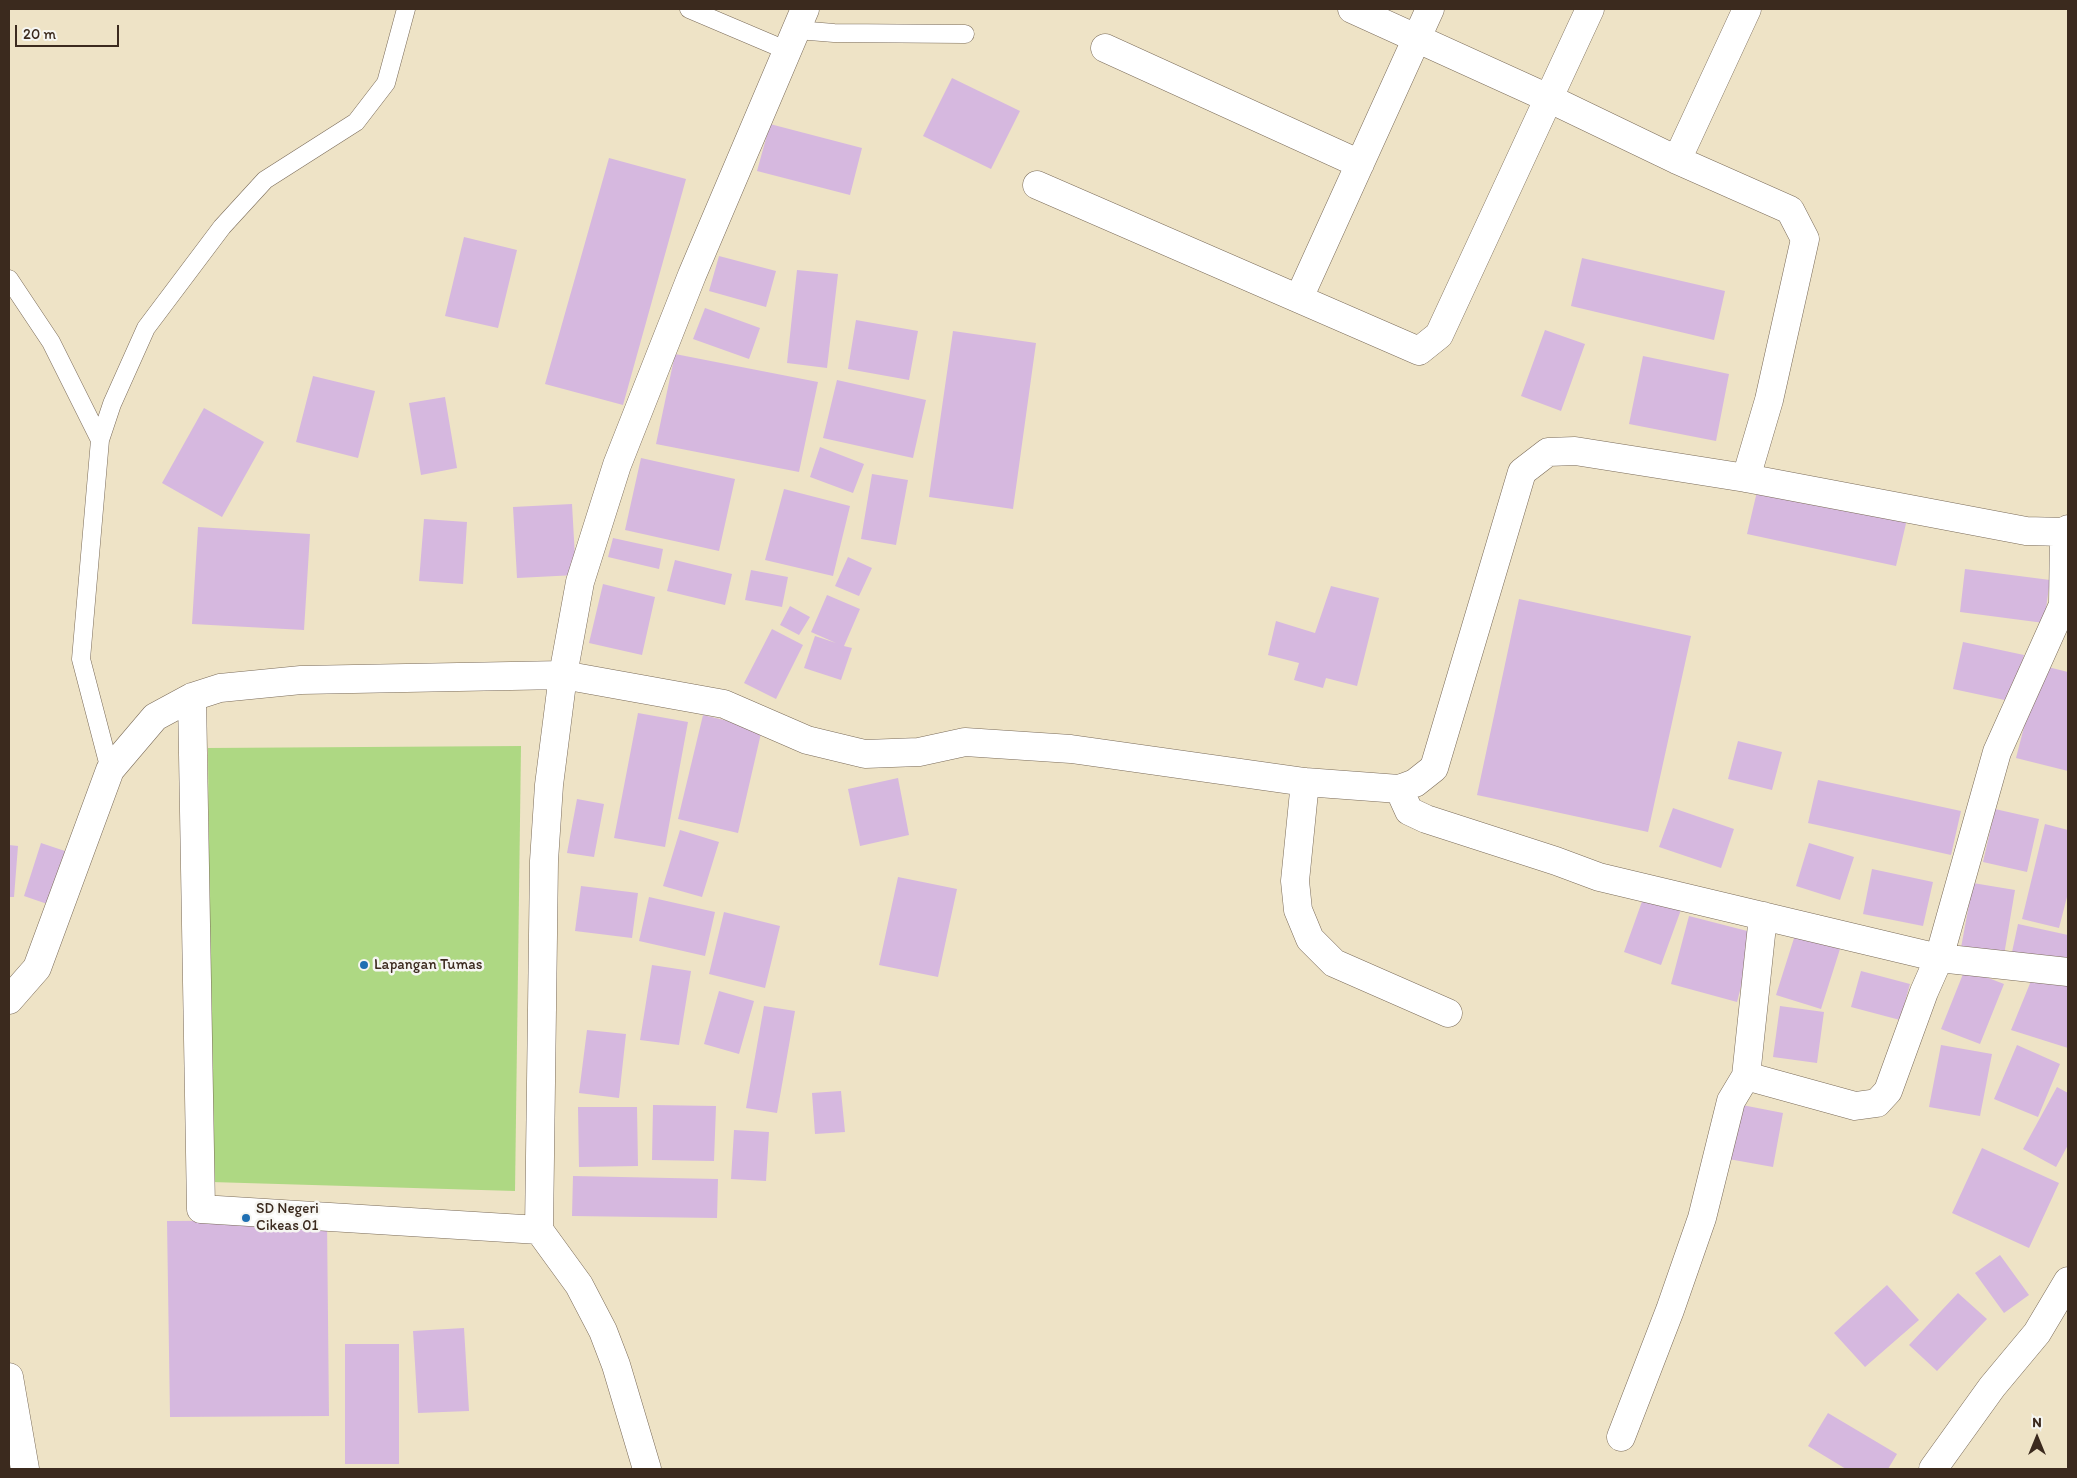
<!DOCTYPE html>
<html>
<head>
<meta charset="utf-8">
<style>
  body { margin:0 }
  #map { position:relative; width:2077px; height:1478px; overflow:hidden; background:#eee3c6; font-family:Itim,sans-serif }
  canvas { display:block }
  .frame { position:absolute; inset:0; border:10px solid #3b2a1e; pointer-events:none }
  .north { position:absolute; left:2012px; top:1413px; width:50px; height:50px; -webkit-text-stroke:4px #f6f6f2; paint-order:stroke; rotate:0deg; font-size:14px; font-weight:700; line-height:20px; text-align:center; color:#3b2a1e }
  .north::after { content:''; display:block; margin:auto; width:18px; height:22px; background:#3b2a1e; clip-path:polygon(50% 0,100% 100%,50% 72%,0 100%) }
  .scale { position:absolute; left:15px; top:25px; width:104px; height:22px; box-sizing:border-box; border:2px solid #3b2a1e; border-top:0; padding-left:6px; font-size:15px; line-height:18px; white-space:nowrap; color:#3b2a1e; -webkit-text-stroke:4px #f6f6f2; paint-order:stroke }
</style>
</head>
<body>
<div id="map">
<canvas width="2077" height="1478"></canvas>
<div class="frame"></div>
<div class="north">N</div>
<div class="scale">20 m</div>
</div>
<script>
const ctx = document.querySelector('canvas').getContext('2d');
ctx.lineJoin = 'round';
function fill(path, color) {
  ctx.fillStyle = color;
  ctx.fill(path, 'evenodd');
}
function toPath(rows) {
  const path = new Path2D();
  for (const r of rows) {
    path.moveTo(r[0], r[1]);
    for (let i = 2; i < r.length; i += 2) path.lineTo(r[i], r[i + 1]);
  }
  return path;
}
function trace(path, color, width, dash) {
  ctx.strokeStyle = color;
  ctx.lineWidth = width;
  ctx.lineCap = dash ? 'butt' : 'round';
  ctx.setLineDash(dash || []);
  ctx.stroke(path);
}
function drawText(font, color, halo, rows, align = 'center') {
  ctx.font = font + ' Itim,sans-serif';
  ctx.lineWidth = 5;
  ctx.setLineDash([]);
  ctx.textBaseline = 'middle';
  ctx.strokeStyle = halo;
  ctx.fillStyle = color;
  for (const [text, x, y, turn = 0] of rows) {
    ctx.save();
    ctx.translate(x, y);
    ctx.rotate((+turn || 0) * Math.PI / 180);
    ctx.textAlign = isNaN(turn) ? turn : align;
    if (halo) ctx.strokeText(text, 0, 0);
    ctx.fillText(text, 0, 0);
    ctx.restore();
  }
}
fill(toPath([
  [521,746,515,1191,211,1182,208,748]
]), '#aed883');
fill(toPath([
  [952,78,1020,111,991,169,923,136],
  [770,124,862,148,850,195,757,171],
  [609,158,686,179,623,405,545,384],
  [464,237,517,250,498,328,445,316],
  [719,256,776,271,766,307,709,291],
  [1582,258,1725,291,1714,340,1571,306],
  [797,270,838,274,827,368,787,363],
  [705,308,760,328,749,359,693,339],
  [856,320,918,331,909,380,848,369],
  [1545,330,1585,344,1561,411,1521,396],
  [953,331,1036,343,1013,509,929,497],
  [675,354,818,382,799,472,656,444],
  [1643,356,1729,374,1716,441,1629,424],
  [313,376,375,391,358,458,296,442],
  [837,380,926,400,913,458,823,438],
  [445,397,457,468,421,475,409,403],
  [204,408,264,442,222,517,162,483],
  [820,447,864,464,853,493,810,477],
  [641,458,735,479,719,551,625,530],
  [872,474,908,480,896,545,861,539],
  [1759,483,1908,515,1896,566,1747,534],
  [784,489,850,506,833,576,765,560],
  [572,504,576,575,517,578,513,507],
  [424,519,467,522,463,584,419,581],
  [198,527,310,534,304,630,192,624],
  [613,538,663,549,659,569,608,557],
  [848,557,872,568,859,596,835,586],
  [675,560,732,574,725,605,667,591],
  [1965,569,2050,580,2044,623,1960,612],
  [751,570,788,577,782,607,745,600],
  [603,584,655,597,642,655,589,643],
  [1331,586,1379,598,1357,686,1326,678,1323,688,1294,680,1299,663,1268,655,1276,621,1315,633],
  [827,595,860,609,844,646,852,648,841,680,804,668,815,636,836,643,811,632],
  [1519,599,1691,636,1648,832,1477,795],
  [790,606,810,617,799,635,780,625],
  [772,629,803,645,776,699,744,683],
  [1963,642,2024,655,2014,702,1953,689],
  [2040,665,2068,672,2068,771,2016,758],
  [638,713,688,722,665,847,614,838],
  [703,715,762,729,738,833,678,819],
  [1738,741,1782,752,1772,790,1728,779],
  [898,778,909,835,860,846,848,789],
  [1818,780,1961,811,1951,855,1808,823],
  [577,799,604,804,594,857,567,853],
  [1673,808,1734,829,1721,868,1659,847],
  [1995,809,2039,819,2027,872,1983,862],
  [2045,824,2068,830,2068,893,2059,928,2022,919],
  [680,830,719,842,702,897,663,886],
  [41,843,74,854,56,907,24,896],
  [1809,843,1854,857,1840,900,1796,886],
  [9,845,18,846,14,897,9,897],
  [1872,869,1933,882,1923,926,1863,914],
  [898,877,957,889,938,977,879,965],
  [1973,883,2015,890,2003,961,1960,953],
  [581,886,638,893,632,938,575,931],
  [1645,893,1682,907,1661,965,1624,952],
  [649,897,715,912,705,956,639,941],
  [724,912,780,926,765,988,709,974],
  [1689,916,1755,933,1737,1002,1671,984],
  [2018,924,2068,935,2068,964,2012,952],
  [1795,935,1840,949,1821,1009,1776,995],
  [652,965,691,971,679,1045,640,1040],
  [1965,969,2004,984,1980,1044,1941,1029],
  [1861,971,1910,984,1900,1020,1851,1007],
  [2033,976,2068,978,2068,1048,2011,1030],
  [719,991,754,1001,739,1054,704,1044],
  [764,1006,795,1011,777,1113,746,1108],
  [1780,1006,1824,1012,1817,1063,1773,1057],
  [587,1030,626,1034,619,1098,579,1093],
  [1941,1045,1992,1054,1980,1116,1929,1107],
  [2017,1045,2060,1064,2038,1117,1994,1099],
  [2057,1087,2068,1093,2068,1145,2056,1167,2023,1149],
  [841,1091,845,1132,815,1134,812,1093],
  [1732,1103,1783,1113,1773,1167,1723,1158],
  [653,1105,716,1106,714,1161,652,1160],
  [578,1107,637,1107,638,1166,579,1167],
  [734,1130,769,1132,766,1181,731,1179],
  [1982,1148,2059,1183,2029,1248,1952,1213],
  [573,1176,718,1179,717,1218,572,1216],
  [327,1220,329,1416,170,1417,167,1221],
  [2000,1255,2029,1295,2004,1313,1975,1273],
  [1887,1285,1919,1320,1865,1367,1834,1333],
  [1958,1293,1987,1319,1937,1371,1909,1345],
  [464,1328,469,1411,418,1413,413,1331],
  [345,1344,399,1344,399,1464,345,1464],
  [1828,1413,1897,1454,1888,1469,1846,1469,1808,1446]
]), '#d6b8df');
const lane = toPath([
  [689,9,788,51],
  [797,30,834,33,965,34],
  [9,279,51,342,100,440],
  [110,770,81,659,100,440,112,404,146,328,222,227,265,180,356,122,386,83,406,9]
]);
const street = toPath([
  [1352,9,1548,98,1677,160,1790,210,1805,239,1769,400,1746,478],
  [1105,48,1360,164],
  [1677,160,1747,9],
  [1037,185,1419,351,1439,335,1590,9],
  [1299,298,1430,9],
  [192,697,201,1209,539,1230,579,1285,603,1331,616,1365,647,1469],
  [1305,782,1295,881,1298,910,1310,939,1334,963,1448,1013],
  [1399,789,1409,811,1426,819,1556,861,1599,877,1939,958,2068,972],
  [9,1000,37,968,110,770,155,717,192,697,220,688,301,680,563,675,724,704,807,740,865,754,919,752,965,742,1071,749,1305,782,1399,789,1415,783,1434,768,1522,472,1548,452,1575,451,1746,478,2026,531,2064,532,2068,529],
  [1746,1076,1855,1106,1877,1103,1888,1091,1924,992,1939,958,1997,752,2063,605,2064,532,2068,533],
  [539,1230,544,861,549,785,563,675,580,582,617,465,692,275,805,9],
  [9,1377,25,1469],
  [1621,1437,1670,1310,1702,1218,1731,1101,1746,1076,1763,916],
  [1933,1469,1992,1387,2037,1333,2068,1281]
]);
trace(lane, '#7a6b59', 19);
trace(street, '#7a6b59', 29);
trace(lane, '#fff', 18);
trace(street, '#fff', 28);
for (const [x, y, r, color] of [
  [364,965,5,"#1f6fb2"],
  [246,1218,5,"#1f6fb2"]
]) {
  const dot = new Path2D();
  dot.arc(x, y, r, 0, 2 * Math.PI);
  ctx.fillStyle = color;
  ctx.fill(dot);
  trace(dot, '#f6f6f2', 2);
}
drawText('15px', '#3b2a1e', '#f6f6f2', [
  ["Lapangan Tumas",374,965],
  ["SD Negeri",256,1209],
  ["Cikeas 01",256,1226]
], 'left');
</script>
</body>
</html>
